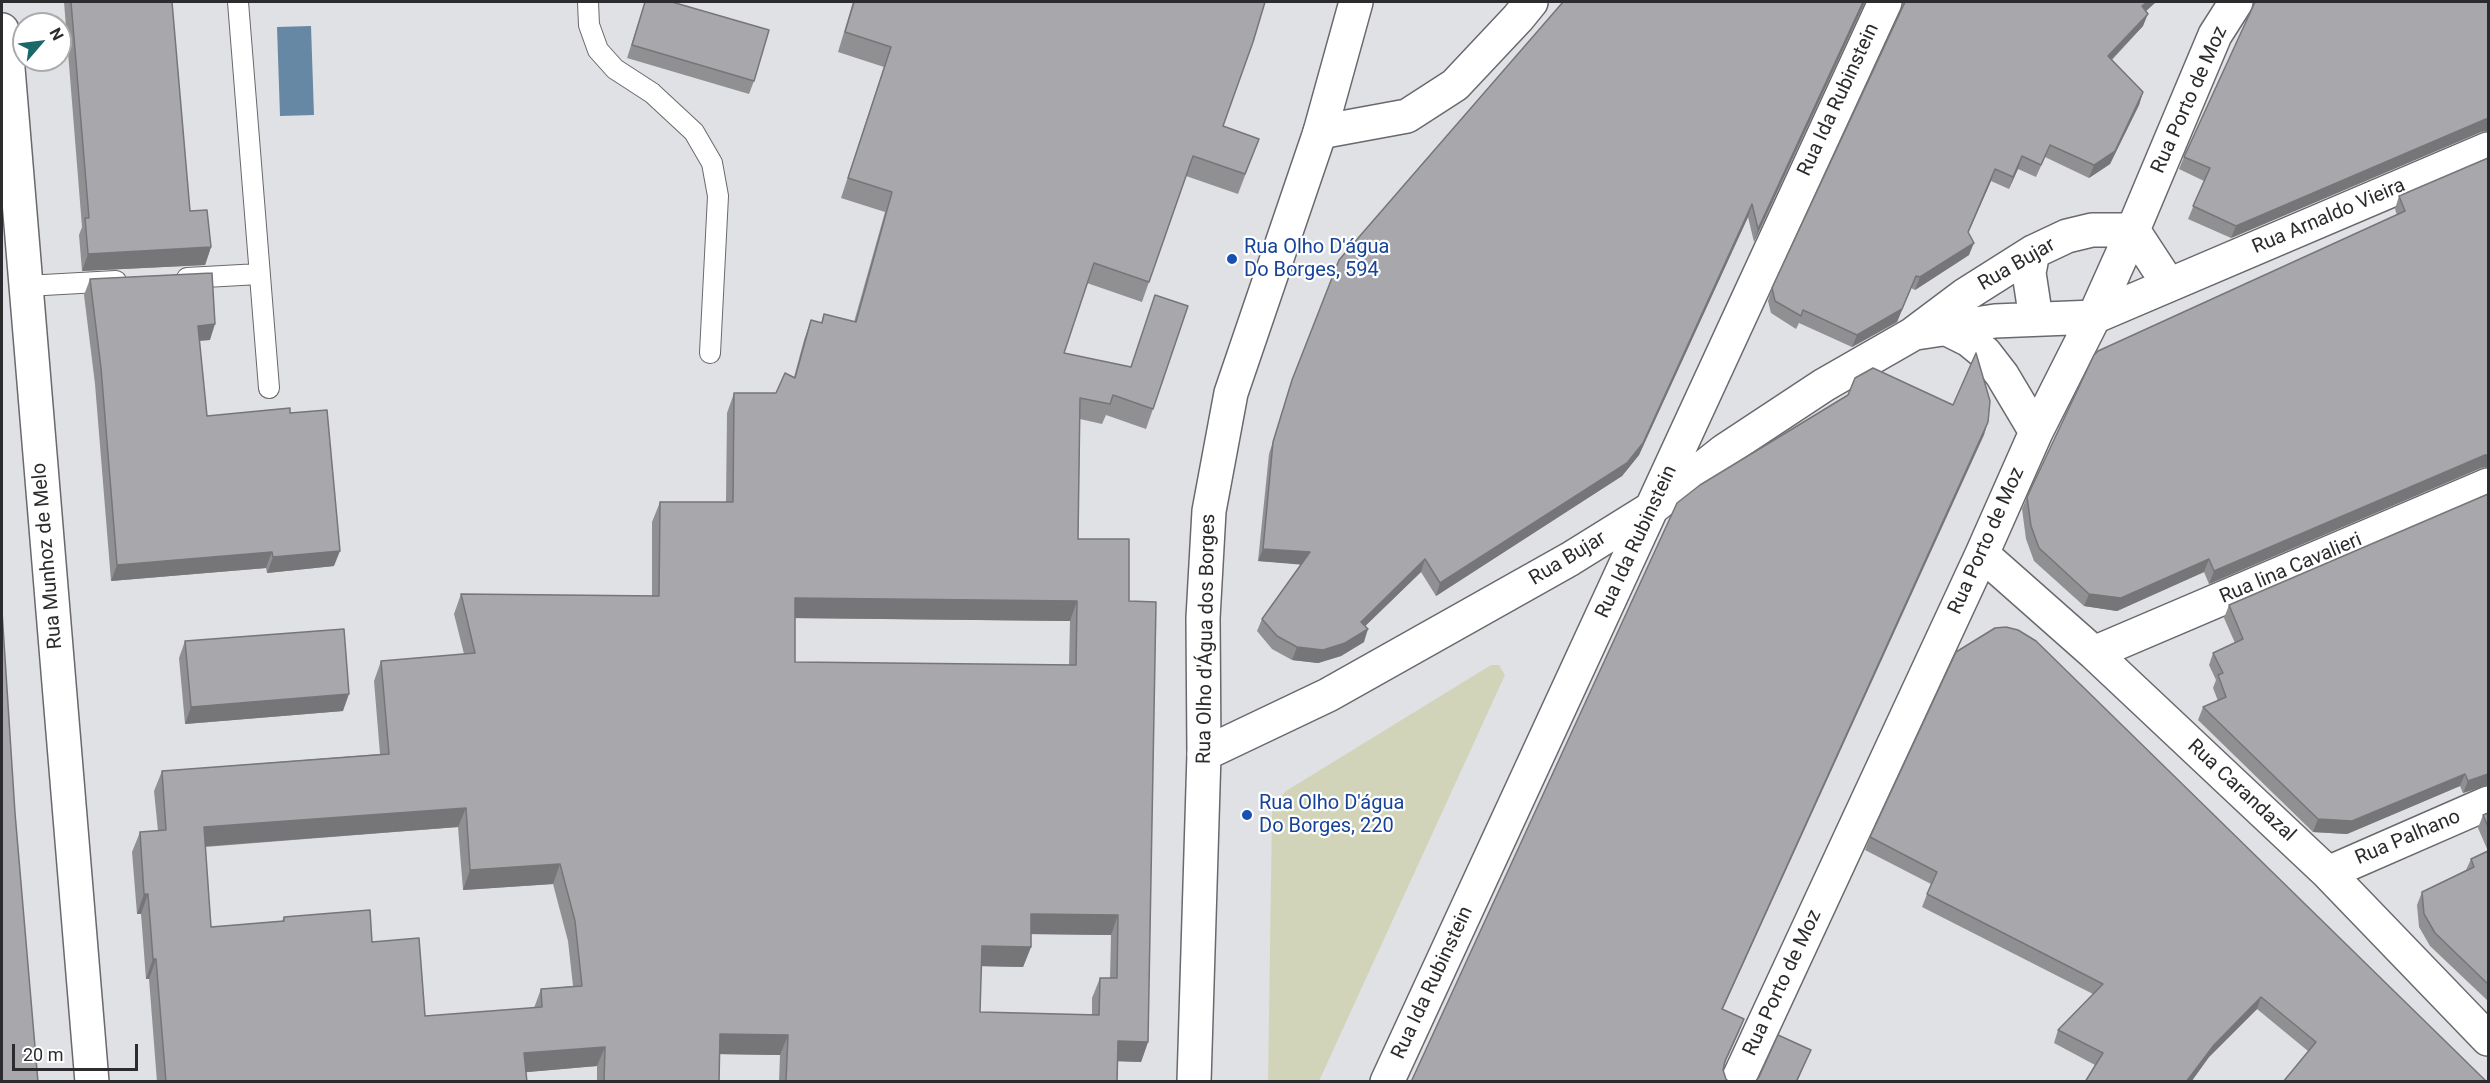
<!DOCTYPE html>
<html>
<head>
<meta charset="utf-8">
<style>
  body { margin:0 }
  #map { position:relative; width:2490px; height:1083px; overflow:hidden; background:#e0e1e5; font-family:Roboto,sans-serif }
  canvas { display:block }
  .frame { position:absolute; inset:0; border:3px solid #2c2c2e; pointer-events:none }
  .north { position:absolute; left:12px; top:12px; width:60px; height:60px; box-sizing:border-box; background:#fff; border:2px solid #ababab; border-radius:50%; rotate:62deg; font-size:16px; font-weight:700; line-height:24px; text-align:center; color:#2c2c2e }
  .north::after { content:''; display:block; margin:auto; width:21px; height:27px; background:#1b6869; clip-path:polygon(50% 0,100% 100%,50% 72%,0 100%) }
  .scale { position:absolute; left:12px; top:1044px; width:126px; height:27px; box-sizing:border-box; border:3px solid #2c2c2e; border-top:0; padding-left:8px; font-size:18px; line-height:21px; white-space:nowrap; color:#2c2c2e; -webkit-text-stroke:4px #fff; paint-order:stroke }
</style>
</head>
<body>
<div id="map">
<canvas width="2490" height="1083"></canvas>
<div class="frame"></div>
<div class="north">N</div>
<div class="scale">20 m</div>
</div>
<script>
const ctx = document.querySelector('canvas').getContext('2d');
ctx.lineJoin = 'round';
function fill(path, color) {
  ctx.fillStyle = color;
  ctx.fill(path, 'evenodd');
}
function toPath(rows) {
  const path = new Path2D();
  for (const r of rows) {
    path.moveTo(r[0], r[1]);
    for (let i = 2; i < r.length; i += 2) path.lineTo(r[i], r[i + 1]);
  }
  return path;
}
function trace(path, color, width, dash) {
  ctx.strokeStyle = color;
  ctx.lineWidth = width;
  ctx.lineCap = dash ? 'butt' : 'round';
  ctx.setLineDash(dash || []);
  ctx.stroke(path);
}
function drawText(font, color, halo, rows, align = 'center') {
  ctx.font = font + ' Roboto,sans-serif';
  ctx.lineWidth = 4.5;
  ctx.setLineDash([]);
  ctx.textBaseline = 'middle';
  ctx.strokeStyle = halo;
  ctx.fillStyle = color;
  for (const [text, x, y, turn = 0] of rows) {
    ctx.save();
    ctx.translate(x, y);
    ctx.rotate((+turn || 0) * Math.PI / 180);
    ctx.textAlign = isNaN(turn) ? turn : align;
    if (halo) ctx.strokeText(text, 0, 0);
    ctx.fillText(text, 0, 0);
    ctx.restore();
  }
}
fill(toPath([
  [1491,665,1499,665,1505,675,1319,1081,1268,1081,1272,813,1275,803,1286,791]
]), '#d2d4b9');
fill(toPath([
  [311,26,314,115,280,116,277,27]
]), '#6788a4');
const lane = toPath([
  [238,2,269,388],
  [588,2,589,25,598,50,615,69,652,93,694,132,712,163,718,196,710,353],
  [187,278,259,274],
  [26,286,116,281]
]);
const street = toPath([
  [2,30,6,44,92,1082],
  [1320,132,1407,116,1455,85,1518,18,1531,2],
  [2033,252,2029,273,2036,319],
  [1947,329,1969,340,1985,353,2002,375,2036,432],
  [1916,333,1995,321,2094,317,2488,149],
  [1982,554,2094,653,2328,873,2488,1039],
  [2094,653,2488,485],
  [1204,754,1328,695,1570,559,1652,508,1724,451,1824,385,1913,334,1965,295,2033,252,2067,236,2092,230,2133,230,2169,285],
  [2328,873,2488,803],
  [1387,1082,1885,2],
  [1737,1082,1982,554,2036,432,2094,317,2133,230,2215,35,2236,2]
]);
const secondary = toPath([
  [1194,1082,1204,754,1203,618,1209,511,1231,393,1320,132,1356,2]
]);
trace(lane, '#69696d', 22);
trace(street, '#69696d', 36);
trace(secondary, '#69696d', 36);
trace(lane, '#fff', 20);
trace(street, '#fff', 33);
trace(secondary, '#fff', 33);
fill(toPath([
  [64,2,172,2,190,211,211,247,205,265,82,271,79,235,82,227],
  [645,2,754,81,749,94,627,58],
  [853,2,1265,2,1223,126,1259,139,1238,194,1186,176,1142,302,1087,283,1064,353,1153,409,1146,429,1106,415,1102,424,1080,419,1078,539,1129,601,1148,1042,1141,1062,1118,1061,1117,1082,779,1082,780,1055,719,1054,719,1082,597,1082,597,1066,526,1072,527,1082,157,1082,149,979,146,979,141,914,137,914,132,852,140,832,158,831,154,791,162,771,380,754,374,681,381,661,464,654,454,614,461,594,652,596,652,522,660,502,726,502,727,413,734,393,776,393,794,377,804,340,811,320,821,323,824,314,854,322,885,212,841,198,884,67,838,52],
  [795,618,1070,621,1069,665,795,662],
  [458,827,463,890,553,884,568,941,573,986,541,989,534,1008,425,1016,372,942,284,917,282,921,211,927,205,847],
  [1031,934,1111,935,1110,978,1100,978,1092,998,1092,1015,980,1012,981,966,1023,967,1031,947],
  [1865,2,1754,242,1748,217,1639,455,1622,476,1436,596,1421,572,1365,626,1364,642,1341,656,1318,663,1292,660,1272,649,1257,631,1262,619,1301,564,1258,561,1269,454,1292,380],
  [1903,2,2156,2,2146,11,2143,26,2112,60,2143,92,2139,105,2110,164,2089,178,2045,157,2036,177,2018,169,2009,189,1991,181,1968,233,1969,255,1915,290,1911,288,1897,322,1852,347,1799,323,1796,329,1771,313,1768,301,1772,288,1903,6],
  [2481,132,2231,238,2188,219,2204,181,2179,169,2184,157],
  [2488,158,2481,468,2209,584,2204,572,2117,611,2084,606,2034,561,2026,539,2022,509,2027,497,2397,215,2395,209,2399,196],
  [90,279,210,340,199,341,207,416,290,413,334,566,267,573,266,568,111,581,95,384,84,295],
  [2488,494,2488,785,2463,793,2460,786,2347,834,2313,832,2198,720,2203,707,2218,701,2213,688,2216,680,2209,665,2213,653,2235,643,2224,618,2229,605],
  [185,641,343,711,185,724,179,658],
  [2488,813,2488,1001,2430,946,2419,927,2417,905,2422,892,2466,870,2471,859,2488,851,2478,828,2483,815],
  [1870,837,2487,1082,2308,1051,2257,1009,2209,1057,2191,1082,2085,1082,2095,1065,2054,1043,2058,1030,2093,994,1922,907,1931,884,1865,850]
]), '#909093');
fill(toPath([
  [1863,2,1865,2,1754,242,1758,229],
  [2147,2,2156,2,2137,19,2142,6],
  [2148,14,2143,26,2103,68,2108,56],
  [2143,92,2139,105,2110,164,2089,178,2094,165],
  [2486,119,2488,119,2488,131,2481,132,2231,238,2236,226],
  [2022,156,2018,169,2009,189,2013,177],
  [1995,169,1991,181,1963,245,1968,232],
  [1752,204,1748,217,1639,455,1622,476,1436,596,1440,583],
  [1974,243,1969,255,1915,290,1920,277],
  [211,247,205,265,82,271,88,254],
  [1916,276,1897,322,1852,347,1857,335],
  [215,324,210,340,192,341,198,326],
  [1988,422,1984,435,1717,1022,1722,1009],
  [2485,455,2488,455,2488,467,2481,468,2209,584,2214,571],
  [1263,549,1310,552,1305,565,1258,561],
  [340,551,334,566,267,573,273,557],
  [272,552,266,568,111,581,117,565],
  [1425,559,1421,572,1356,635,1361,622],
  [2209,559,2204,572,2117,611,2084,606,2089,594],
  [795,598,1077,601,1070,621,788,618],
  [1368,629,1364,642,1341,656,1318,663,1292,660,1297,647],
  [349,694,343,711,185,724,191,707],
  [2465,774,2460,786,2347,834,2313,832,2318,819],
  [2488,774,2488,785,2463,793,2468,781],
  [466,808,458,827,196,847,204,827],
  [560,864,553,884,463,890,470,870],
  [144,894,148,894,141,914,137,914],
  [1031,914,1118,915,1111,935,1024,934],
  [982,946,1031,947,1023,967,974,966],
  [153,959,156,959,149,979,146,979],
  [2261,997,2257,1009,2209,1057,2191,1082,2186,1082,2214,1045],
  [1744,1019,1739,1032,1720,1074,1725,1061],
  [720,1034,788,1035,780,1055,713,1054],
  [1118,1041,1148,1042,1141,1062,1111,1061],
  [605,1047,597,1066,517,1073,524,1053],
  [1811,1050,1797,1082,1796,1082]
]), '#767578');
const building = toPath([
  [71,2,172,2,190,211,207,210,211,247,88,254,85,218,89,218,71,2],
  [645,2,672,2,769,30,754,81,632,45,645,2],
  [854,2,1265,2,1253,42,1223,126,1259,139,1245,174,1193,156,1149,282,1094,263,1064,353,1131,367,1155,295,1188,306,1153,409,1113,395,1110,404,1080,398,1078,539,1129,539,1129,601,1156,602,1148,1042,1118,1041,1117,1082,786,1082,788,1035,720,1034,719,1082,604,1082,605,1047,524,1053,527,1082,166,1082,156,959,153,959,148,894,144,894,140,832,166,830,162,771,389,754,381,661,475,653,461,594,659,596,660,502,733,502,734,393,776,393,785,373,795,378,811,320,822,323,824,314,856,322,892,192,848,178,891,47,845,32,854,2],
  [795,598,1077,601,1076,665,795,662,795,598],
  [466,808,470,870,560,864,575,921,582,986,541,989,542,1007,425,1016,419,938,372,942,370,910,284,917,284,921,211,927,204,827,466,808],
  [1031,914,1118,915,1117,978,1100,978,1099,1015,980,1012,982,946,1031,947,1031,914],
  [1563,2,1863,2,1758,229,1752,204,1643,443,1627,463,1440,583,1425,559,1361,622,1368,629,1345,643,1323,650,1297,647,1277,636,1262,619,1310,552,1263,549,1273,442,1292,380,1339,260,1563,2],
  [1905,2,2147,2,2142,6,2148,14,2108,56,2143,92,2115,151,2094,165,2050,145,2041,165,2022,156,2013,177,1995,169,1968,232,1974,243,1920,277,1916,276,1902,309,1857,335,1803,310,1801,316,1775,301,1772,288,1905,2],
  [2255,2,2488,2,2488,119,2486,119,2236,226,2193,206,2210,168,2184,157,2255,2],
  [2488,158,2488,455,2485,455,2214,571,2209,559,2121,598,2089,594,2039,548,2031,526,2027,497,2094,355,2098,351,2405,211,2399,196,2488,158],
  [212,273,215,324,198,326,207,416,290,408,290,413,327,410,340,551,273,557,272,552,117,565,101,368,90,279,212,273],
  [1976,353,1990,401,1988,422,1722,1009,1744,1019,1725,1061,1723,1070,1726,1079,1729,1082,1411,1082,1677,503,1700,485,1848,395,1855,378,1873,368,1953,405,1976,353],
  [2488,494,2488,774,2468,781,2465,774,2352,821,2318,819,2203,707,2226,697,2218,675,2223,673,2213,653,2243,639,2229,605,2488,494],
  [2,611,15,813,38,1082,2,1082,2,611],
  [2006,627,2018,630,2036,641,2487,1082,2283,1082,2316,1042,2261,997,2214,1045,2186,1082,2085,1082,2103,1053,2058,1030,2103,984,1927,894,1937,872,1870,837,1956,652,1995,628,2006,627],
  [344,629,349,694,191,707,185,641,344,629],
  [2488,813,2488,827,2483,815,2488,813],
  [2488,851,2488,984,2435,933,2424,914,2422,892,2474,867,2471,859,2488,851],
  [1778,1035,1811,1050,1796,1082,1755,1082,1759,1077,1778,1035]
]);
fill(building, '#a8a7ab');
trace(building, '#767578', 1.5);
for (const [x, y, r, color] of [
  [1232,259,6,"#1a4fb4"],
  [1247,815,6,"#1a4fb4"]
]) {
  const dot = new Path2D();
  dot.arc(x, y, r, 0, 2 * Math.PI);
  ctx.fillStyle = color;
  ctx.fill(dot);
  trace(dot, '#fff', 2);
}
drawText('20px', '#2c2c2e', '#fff', [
  ["Rua Ida Rubinstein",1839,100,-65],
  ["Rua Porto de Moz",2190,100,-66],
  ["Rua Arnaldo Vieira",2329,217,-23],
  ["Rua Bujar",2017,265,-30],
  ["Rua Porto de Moz",1987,541,-66],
  ["Rua Ida Rubinstein",1637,542,-65],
  ["Rua Munhoz de Melo",48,556,-95],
  ["Rua Bujar",1568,559,-31],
  ["Rua lina Cavalieri",2291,569,-23],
  ["Rua Olho d'Água dos Borges",1207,639,-89],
  ["Rua Carandazal",2241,791,43],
  ["Rua Palhano",2408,838,-23],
  ["Rua Ida Rubinstein",1433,983,-65],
  ["Rua Porto de Moz",1783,983,-65]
]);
drawText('20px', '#164399', '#fff', [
  ["Rua Olho D'água",1244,248],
  ["Do Borges, 594",1244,271],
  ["Rua Olho D'água",1259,804],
  ["Do Borges, 220",1259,827]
], 'left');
</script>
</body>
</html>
